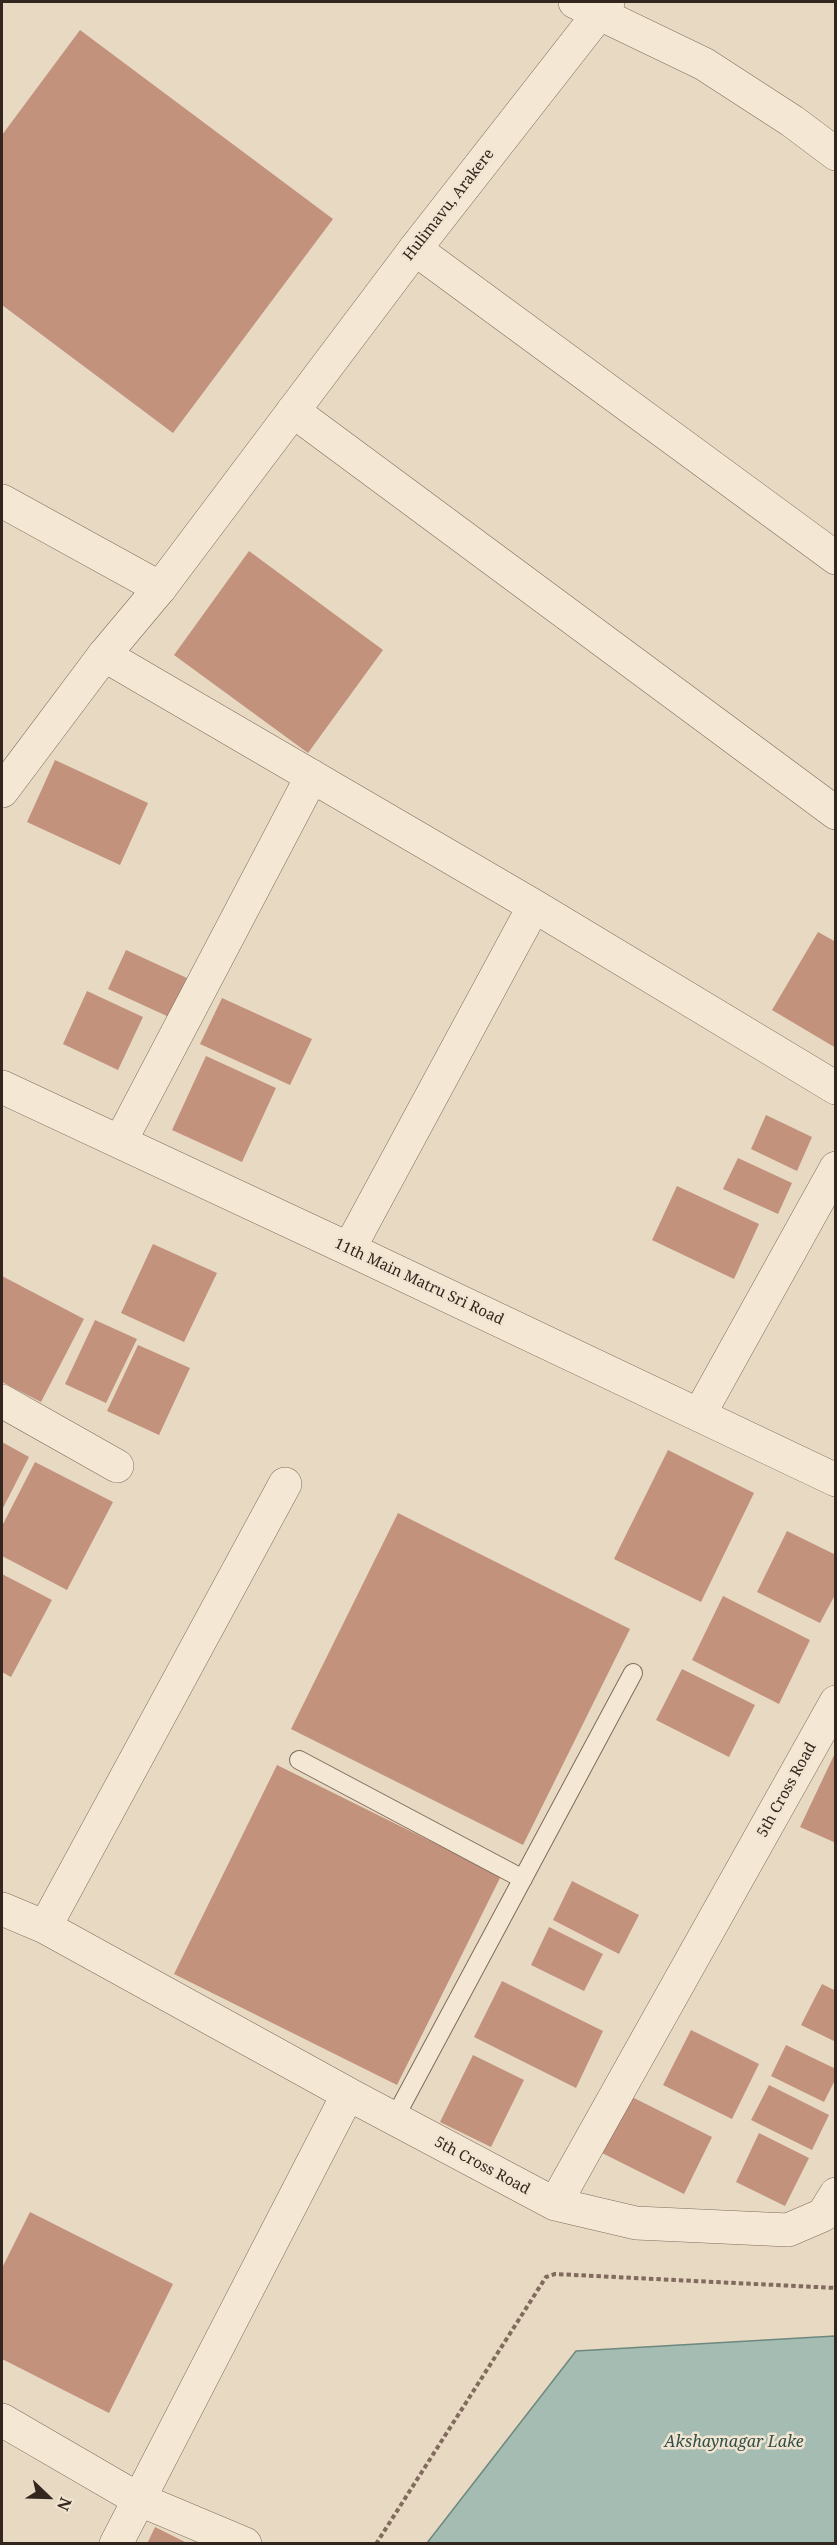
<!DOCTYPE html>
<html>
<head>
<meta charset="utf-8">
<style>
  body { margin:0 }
  #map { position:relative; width:837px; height:2545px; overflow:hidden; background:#e8d9c3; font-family:"Noto Serif",serif }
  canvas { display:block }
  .frame { position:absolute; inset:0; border:3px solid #32261e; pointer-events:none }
  .north { position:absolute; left:18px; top:2467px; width:60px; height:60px; -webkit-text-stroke:4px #f1e4d1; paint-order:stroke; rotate:113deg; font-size:16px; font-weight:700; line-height:24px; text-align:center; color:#32261e }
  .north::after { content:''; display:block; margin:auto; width:21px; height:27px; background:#32261e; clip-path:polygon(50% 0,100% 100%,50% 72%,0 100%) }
</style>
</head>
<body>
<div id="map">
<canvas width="837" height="2545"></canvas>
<div class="frame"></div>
<div class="north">N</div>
</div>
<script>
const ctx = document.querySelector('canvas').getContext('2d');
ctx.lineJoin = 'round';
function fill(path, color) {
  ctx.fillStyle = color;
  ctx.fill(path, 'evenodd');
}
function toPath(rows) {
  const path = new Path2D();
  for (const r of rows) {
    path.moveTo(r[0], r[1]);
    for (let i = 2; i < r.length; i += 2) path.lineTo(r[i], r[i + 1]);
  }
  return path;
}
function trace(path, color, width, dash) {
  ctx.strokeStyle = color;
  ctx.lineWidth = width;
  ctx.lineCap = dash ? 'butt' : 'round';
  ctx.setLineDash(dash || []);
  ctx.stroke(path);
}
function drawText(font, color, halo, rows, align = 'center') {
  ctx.font = font + ' "Noto Serif",serif';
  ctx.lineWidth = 5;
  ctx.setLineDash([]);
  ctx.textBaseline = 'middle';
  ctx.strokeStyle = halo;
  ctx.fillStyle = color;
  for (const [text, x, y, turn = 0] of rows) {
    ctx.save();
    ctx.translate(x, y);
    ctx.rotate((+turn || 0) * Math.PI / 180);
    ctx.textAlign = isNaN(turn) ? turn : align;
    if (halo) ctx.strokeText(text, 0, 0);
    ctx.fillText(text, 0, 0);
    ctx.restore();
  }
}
const water = toPath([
  [835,2336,835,2543,427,2543,576,2351,835,2336]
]);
fill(water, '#a4bcb2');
trace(water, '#6d887f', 1.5);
fill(toPath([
  [80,30,333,219,173,433,2,305,2,135],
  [249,551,383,650,308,753,174,655],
  [55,760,148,803,120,865,27,822],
  [818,932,836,942,836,1048,772,1010],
  [126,950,187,978,169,1017,108,989],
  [87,991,143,1017,118,1070,63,1044],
  [222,998,312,1039,290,1085,200,1044],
  [206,1056,276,1088,242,1162,172,1130],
  [766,1115,812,1137,797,1171,751,1149],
  [738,1158,792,1183,778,1214,723,1189],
  [677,1186,759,1224,734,1279,652,1240],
  [153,1244,217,1273,184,1342,121,1313],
  [2,1276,84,1319,41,1402,2,1382],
  [95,1320,137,1339,106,1403,65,1384],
  [138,1345,190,1368,159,1435,107,1411],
  [2,1442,29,1457,2,1510],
  [668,1450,754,1493,701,1602,614,1559],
  [35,1462,113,1502,67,1590,2,1556,2,1526],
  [398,1513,630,1629,523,1845,291,1729],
  [787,1531,836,1555,836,1593,820,1623,757,1592],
  [2,1574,52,1600,11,1677,2,1672],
  [723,1596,810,1640,779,1704,692,1660],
  [682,1669,755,1705,729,1757,656,1720],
  [836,1751,836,1843,800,1827],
  [277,1765,501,1876,397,2085,174,1974],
  [572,1881,639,1915,619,1954,553,1920],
  [549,1927,603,1954,584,1991,531,1965],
  [502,1981,603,2031,576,2088,474,2037],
  [822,1984,836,1991,836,2042,801,2025],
  [691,2030,759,2064,732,2119,663,2085],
  [786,2045,836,2069,836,2078,824,2102,771,2076],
  [473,2055,524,2080,491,2147,440,2122],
  [769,2085,829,2115,812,2150,751,2120],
  [628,2095,712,2137,684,2194,600,2152],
  [759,2133,809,2158,785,2206,736,2182],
  [30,2212,173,2284,109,2413,2,2359,2,2268],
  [155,2527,189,2544,147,2544]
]), '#c2927d');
const service = toPath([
  [299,1760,523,1879],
  [394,2119,633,1673]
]);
const minor = toPath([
  [575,2,704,64,792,121,836,154],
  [415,249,836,558],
  [293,411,836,813],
  [2,501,160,588],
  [104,655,534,906,836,1088],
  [2,1087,349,1249,836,1480],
  [120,1142,312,776],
  [349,1249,534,906],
  [2,1401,117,1466],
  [699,1415,836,1168],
  [2,1909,45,1927,348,2094],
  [45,1927,285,1484],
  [555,2204,636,2223,788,2230,823,2215,836,2194],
  [2,2420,138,2499,245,2544],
  [116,2544,348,2094,555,2204,836,1702]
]);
const tertiary = toPath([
  [2,791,104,655,160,588,415,249,608,2]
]);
trace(service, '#806b5c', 20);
trace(minor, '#806b5c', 34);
trace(tertiary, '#806b5c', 34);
trace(toPath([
  [376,2544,546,2277,555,2274,836,2288]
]), '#806b5c', 4, [4.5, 3]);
trace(service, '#f4e8d5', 18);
trace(minor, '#f4e8d5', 33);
trace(tertiary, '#f4e8d5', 33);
drawText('15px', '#32261e', '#f1e4d1', [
  ["Hulimavu, Arakere",449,205,-52],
  ["11th Main Matru Sri Road",419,1282,25],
  ["5th Cross Road",787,1790,-61],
  ["5th Cross Road",482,2166,28]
]);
drawText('italic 16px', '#2f504a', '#f1e4d1', [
  ["Akshaynagar Lake",734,2442]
]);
</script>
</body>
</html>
